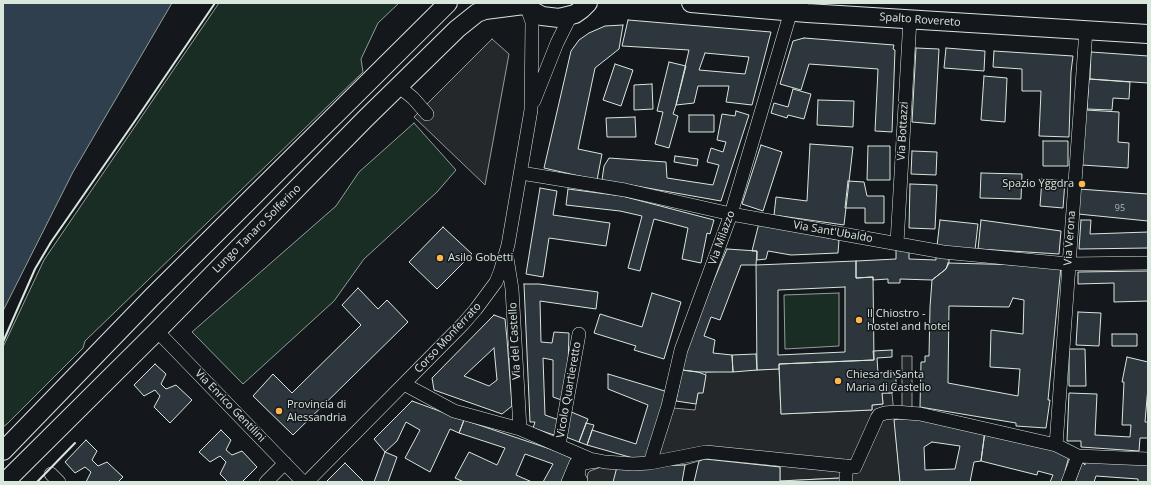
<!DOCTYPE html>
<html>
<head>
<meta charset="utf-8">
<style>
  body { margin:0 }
  #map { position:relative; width:1151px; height:485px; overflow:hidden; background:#14181c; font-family:"Open Sans",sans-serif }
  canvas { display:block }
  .frame { position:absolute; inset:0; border:4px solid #d8e6dc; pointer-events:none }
</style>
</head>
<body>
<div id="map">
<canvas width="1151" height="485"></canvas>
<div class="frame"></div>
</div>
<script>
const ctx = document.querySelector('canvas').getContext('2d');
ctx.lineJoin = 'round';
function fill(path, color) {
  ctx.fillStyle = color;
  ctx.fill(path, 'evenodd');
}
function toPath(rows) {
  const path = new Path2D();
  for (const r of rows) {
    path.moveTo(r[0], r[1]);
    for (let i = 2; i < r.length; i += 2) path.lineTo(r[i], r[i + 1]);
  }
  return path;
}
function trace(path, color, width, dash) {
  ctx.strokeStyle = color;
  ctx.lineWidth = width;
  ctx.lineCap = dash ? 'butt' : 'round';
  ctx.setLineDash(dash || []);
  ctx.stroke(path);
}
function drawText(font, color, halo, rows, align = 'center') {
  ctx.font = font + ' "Open Sans",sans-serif';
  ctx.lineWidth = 3;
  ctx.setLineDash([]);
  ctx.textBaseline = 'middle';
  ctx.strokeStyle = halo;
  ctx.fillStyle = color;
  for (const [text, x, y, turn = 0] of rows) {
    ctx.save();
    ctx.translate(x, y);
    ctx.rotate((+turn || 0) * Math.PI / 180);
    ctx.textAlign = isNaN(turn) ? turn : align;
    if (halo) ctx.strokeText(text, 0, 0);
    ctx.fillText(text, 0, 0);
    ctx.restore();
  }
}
const green = toPath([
  [219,3,399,3,378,23,361,59,363,72,85,341,83,348,7,424,3,427,3,347,44,260,219,3],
  [414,123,456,170,437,192,364,259,334,301,243,384,192,332,336,206,359,172,414,123],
  [839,293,839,346,785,349,784,295,839,293]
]);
fill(green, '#1a2d24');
trace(green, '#939e99', 1);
const parking = toPath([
  [492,39,509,54,485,185,414,117,492,39],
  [902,356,912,356,912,408,902,408,902,356],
  [779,369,781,414,872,410,872,405,883,404,882,393,892,393,900,482,841,482,840,478,780,481,780,467,705,459,685,465,653,466,673,408,695,410,698,393,703,392,706,372,779,369],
  [601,467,617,467,614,482,588,482,587,479,588,473,590,471,601,467]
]);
fill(parking, '#24282b');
trace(parking, '#939e99', 1);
const water = toPath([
  [3,3,172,3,73,172,3,311,3,3]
]);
fill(water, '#2f3f4d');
trace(water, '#939e99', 1);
const building = toPath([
  [628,20,771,32,752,105,726,102,729,86,698,86,694,103,676,105,689,50,622,46,628,20],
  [705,53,749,57,745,74,699,70,705,53],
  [623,25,619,49,595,68,578,149,602,154,597,180,544,168,571,51,579,40,589,33,605,26,623,25],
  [804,38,894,45,893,49,895,50,892,132,875,131,878,69,809,64,801,90,780,84,793,41,804,38],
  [916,48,939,49,935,124,912,122,916,48],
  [946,48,985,51,984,71,944,68,946,48],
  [994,51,1073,56,1071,72,1069,137,1039,136,1041,91,1022,91,1022,69,993,67,994,51],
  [1091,52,1148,56,1148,83,1090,79,1091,52],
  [669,62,686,66,676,105,673,114,678,116,669,148,655,144,663,112,657,111,669,62],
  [615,64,633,70,621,106,603,100,615,64],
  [984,76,1007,78,1005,122,981,120,984,76],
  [1089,79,1130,82,1129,99,1113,98,1112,110,1087,109,1089,79],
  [652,84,653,109,634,110,634,85,652,84],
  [793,89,811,94,804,119,788,115,787,118,771,113,774,103,788,107,793,89],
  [818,100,854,101,853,127,817,125,818,100],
  [1086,110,1119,112,1118,142,1129,143,1128,168,1082,165,1086,110],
  [736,111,749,115,721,201,602,180,604,166,609,158,666,162,667,178,713,185,719,165,707,162,711,148,723,152,726,142,717,140,722,114,735,116,736,111],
  [689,115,714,115,714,132,689,132,689,115],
  [635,117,636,137,607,137,606,118,635,117],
  [1043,141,1068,141,1068,166,1043,166,1043,141],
  [810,144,853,147,844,225,774,215,776,197,807,201,810,144],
  [761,145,782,152,763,211,742,204,761,145],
  [868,146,890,146,890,180,867,180,868,146],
  [912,151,937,152,936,175,911,174,912,151],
  [675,156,698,159,697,166,674,162,675,156],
  [981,173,1022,174,1021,199,980,198,981,173],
  [1042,179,1065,181,1063,208,1040,206,1042,179],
  [848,181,864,182,867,196,884,196,884,223,865,223,865,208,845,208,848,181],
  [910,184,937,185,935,229,909,228,910,184],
  [540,188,557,191,553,215,610,223,606,246,549,238,543,277,526,274,540,188],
  [568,189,622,196,714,220,710,234,707,233,701,263,682,259,688,228,654,219,640,271,628,268,642,216,620,211,566,205,568,189],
  [1079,189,1148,194,1148,221,1078,214,1079,189],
  [940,220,978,224,975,250,937,246,940,220],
  [981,220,1061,231,1059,254,978,249,981,220],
  [1081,220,1091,220,1090,234,1148,232,1148,248,1079,249,1081,220],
  [759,223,839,240,838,253,791,255,768,251,766,259,757,260,757,251,752,251,759,223],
  [443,227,472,254,437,289,409,262,443,227],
  [896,247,909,249,909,259,936,260,936,255,949,256,949,263,946,269,932,280,900,279,900,283,888,283,888,279,873,280,873,277,856,278,856,261,896,259,896,247],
  [727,249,757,251,756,265,741,265,720,320,711,317,704,336,715,340,713,353,732,355,733,372,698,372,682,370,684,351,727,249],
  [856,261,856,278,873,277,874,360,779,364,779,369,757,370,756,265,856,261],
  [845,287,845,352,778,355,778,290,845,287],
  [948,263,1061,266,1048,400,1050,400,1046,428,1016,426,1016,423,920,407,921,362,925,362,925,356,929,356,930,307,932,280,946,269,948,263],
  [1013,298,1024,300,1023,334,991,330,990,367,1020,369,1018,396,948,383,949,306,1009,307,1013,298],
  [1148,271,1148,301,1114,302,1114,283,1078,284,1078,272,1148,271],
  [524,284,539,284,598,292,596,309,540,301,541,342,552,343,554,332,569,333,567,402,553,397,553,360,543,358,545,415,562,421,557,436,533,428,535,422,530,422,524,284],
  [358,288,378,309,387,300,408,322,293,435,253,396,273,374,292,393,361,325,342,305,358,288],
  [652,293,681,302,664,359,634,350,636,346,594,333,600,314,642,327,652,293],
  [1078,312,1101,313,1099,346,1076,345,1078,312],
  [494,315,505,319,507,339,512,406,502,414,434,390,432,378,494,315],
  [494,348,497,380,489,386,464,376,494,348],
  [1112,334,1137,334,1137,346,1112,346,1112,334],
  [1069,349,1085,349,1086,386,1069,386,1069,349],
  [892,350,892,357,877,358,878,373,893,372,896,377,896,386,892,393,882,393,883,404,872,405,872,410,781,414,779,364,874,360,873,351,892,350],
  [756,354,757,370,733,372,732,355,756,354],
  [1127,357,1148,362,1148,387,1145,422,1148,422,1148,438,1140,438,1139,451,1081,447,1081,441,1067,441,1069,393,1097,394,1095,435,1130,437,1131,425,1122,425,1124,382,1122,382,1127,357],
  [155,364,166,374,161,384,166,389,176,385,192,400,170,423,154,407,160,396,155,390,144,396,134,385,155,364],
  [682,370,698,372,706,375,703,393,698,393,696,404,676,401,682,370],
  [608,374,668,392,645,459,640,460,587,445,592,430,636,444,648,405,608,389,608,374],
  [412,401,464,420,459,433,450,429,430,472,405,458,420,430,406,422,397,441,385,452,374,439,412,401],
  [569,411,588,419,579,442,566,437,569,411],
  [898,419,920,419,985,431,981,461,974,462,970,482,900,482,894,420,898,419],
  [932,442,960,446,955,469,925,470,924,447,932,442],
  [464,420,559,452,573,459,561,482,543,482,553,464,525,454,516,475,532,482,464,482,455,478,469,452,497,465,505,448,459,433,464,420],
  [586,423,594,425,587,445,579,442,586,423],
  [221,430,231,440,226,450,232,455,242,451,257,467,242,482,228,482,220,474,226,462,220,456,210,462,199,452,221,430],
  [985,431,1070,453,1065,471,1066,472,1061,482,1050,482,1053,475,1038,471,1037,475,981,461,985,431],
  [86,440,97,451,92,460,98,466,107,462,123,477,118,482,86,482,91,472,85,467,75,473,65,462,86,440],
  [385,452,397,457,388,482,374,482,385,452],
  [705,459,780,467,780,482,694,482,699,461,705,459],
  [1085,460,1148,465,1148,482,1138,482,1138,479,1096,476,1094,482,1075,482,1082,462,1085,465,1085,460],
  [345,463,364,482,326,482,345,463],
  [685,465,682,482,613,482,617,467,685,465],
  [840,478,841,482,780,482,780,481,840,478]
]);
fill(building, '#2c363c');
trace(building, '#d8e6dc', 1);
const street = toPath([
  [398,86,413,98,427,114],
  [534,101,557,43,571,15],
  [521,173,625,190,731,214,943,252,1068,264,1148,263],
  [897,243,910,19],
  [507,258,512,289,520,429],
  [157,331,303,482],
  [404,384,454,411,520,429,590,459,605,462,633,464,650,463,706,452,855,467,877,418,879,415,885,413,895,412,920,414,1056,445,1078,456,1148,459],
  [559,445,579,334],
  [1056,445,1086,30],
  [650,463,668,406,681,350,731,214,791,11],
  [846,466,846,482],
  [51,474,59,482],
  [581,481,578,475,580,465,584,463,597,461],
  [266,482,285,463],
  [307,482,463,324,476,309,496,282,500,272,508,245,531,110,532,22,527,8],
  [568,482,576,463],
  [1068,482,1078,456]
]);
const secondary = toPath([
  [523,3,531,10,542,16,559,18,575,14,582,9,588,3],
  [691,3,807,13,1148,34],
  [3,451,152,297,448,3],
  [5,482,157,331,365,119,457,29,477,13,485,10,524,5]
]);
trace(street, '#d8e6dc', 14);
trace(secondary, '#d8e6dc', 20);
trace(street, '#14181c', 13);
trace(secondary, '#14181c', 18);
trace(toPath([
  [3,342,35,269,51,242,137,118,215,3],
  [37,482,75,443]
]), '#d8e6dc', 2);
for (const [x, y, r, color] of [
  [1082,184,4,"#ffb74d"],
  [440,258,4,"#ffb74d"],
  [859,320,4,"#ffb74d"],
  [838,381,4,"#ffb74d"],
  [279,411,4,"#ffb74d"]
]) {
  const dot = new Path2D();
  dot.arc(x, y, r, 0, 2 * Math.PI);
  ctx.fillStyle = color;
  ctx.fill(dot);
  trace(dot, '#14181c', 1.5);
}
drawText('9px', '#adbab4', null, [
  ["95",1120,208]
]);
drawText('11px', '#d8e6dc', '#14181c', [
  ["Spalto Rovereto",920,20,4],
  ["Via Bottazzi",903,131,-87],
  ["Lungo Tanaro Solferino",257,229,-45],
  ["Via Sant'Ubaldo",833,232,10],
  ["Via Milazzo",722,238,-70],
  ["Via Verona",1070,238,-86],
  ["Corso Monferrato",448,338,-47],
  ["Via del Castello",515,341,-93],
  ["Vicolo Quartieretto",569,390,-80],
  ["Via Enrico Gentilini",230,406,46]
]);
drawText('11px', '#d8e6dc', '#14181c', [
  ["Spazio Yggdra",1074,184,"right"],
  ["Asilo Gobetti",448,258],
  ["Il Chiostro -",867,314],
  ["hostel and hotel",867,327],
  ["Chiesa di Santa",846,375],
  ["Maria di Castello",846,388],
  ["Provincia di",287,405],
  ["Alessandria",287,418]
], 'left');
</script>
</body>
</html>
